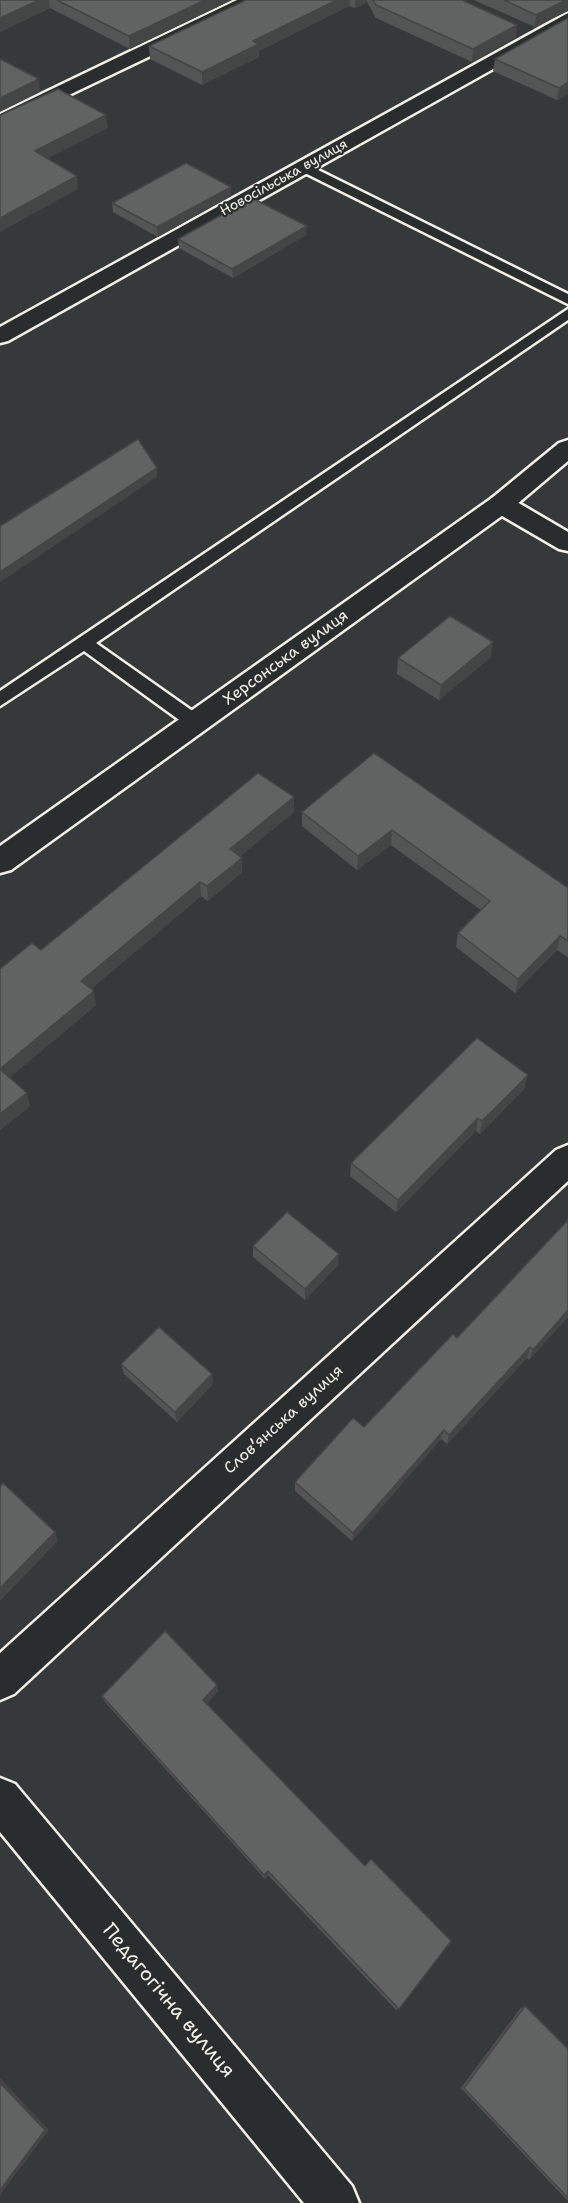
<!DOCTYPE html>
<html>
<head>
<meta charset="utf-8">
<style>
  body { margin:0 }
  canvas { display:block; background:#363939 }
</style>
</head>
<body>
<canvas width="568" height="2203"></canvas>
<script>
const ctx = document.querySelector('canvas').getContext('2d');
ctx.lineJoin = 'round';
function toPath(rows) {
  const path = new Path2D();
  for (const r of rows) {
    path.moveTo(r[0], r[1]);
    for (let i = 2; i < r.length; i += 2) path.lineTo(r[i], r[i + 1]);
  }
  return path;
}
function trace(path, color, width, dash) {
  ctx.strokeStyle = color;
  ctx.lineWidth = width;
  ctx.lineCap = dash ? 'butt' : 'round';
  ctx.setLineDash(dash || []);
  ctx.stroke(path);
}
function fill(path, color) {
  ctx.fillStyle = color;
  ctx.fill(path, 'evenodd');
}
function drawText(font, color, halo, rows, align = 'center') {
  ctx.font = font + ' "Shantell Sans",sans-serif';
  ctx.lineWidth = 4.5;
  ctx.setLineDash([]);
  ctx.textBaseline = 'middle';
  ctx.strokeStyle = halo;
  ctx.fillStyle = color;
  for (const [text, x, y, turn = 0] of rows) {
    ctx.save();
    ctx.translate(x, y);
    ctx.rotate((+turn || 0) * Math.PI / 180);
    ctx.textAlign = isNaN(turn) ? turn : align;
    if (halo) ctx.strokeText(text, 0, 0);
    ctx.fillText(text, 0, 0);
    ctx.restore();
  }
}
const service = toPath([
  [304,163,568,294,568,304,299,170,299,164,304,163],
  [568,309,568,320,96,643,201,717,204,722,201,727,189,727,84,651,0,706,0,691,568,309]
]);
const minor = toPath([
  [237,0,261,0,259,4,0,128,0,114,237,0],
  [568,13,568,27,8,341,0,343,0,327,568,13],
  [501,496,510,498,568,532,568,551,559,549,492,510,488,504,492,498,501,496],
  [568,1145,568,1181,14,1694,0,1700,0,1653,556,1150,568,1145],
  [0,1778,15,1784,352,2186,359,2203,304,2203,0,1832,0,1778]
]);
const secondary = toPath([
  [568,440,568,461,510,510,11,870,0,873,0,846,492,498,559,443,568,440]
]);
trace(service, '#f4f1e8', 5);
trace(minor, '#f4f1e8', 5);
trace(secondary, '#f4f1e8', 5);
fill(service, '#2a2d2e');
fill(minor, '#2a2d2e');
fill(secondary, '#2a2d2e');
fill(toPath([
  [0,0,232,0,130,49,50,8,0,32],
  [246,0,462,0,516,37,472,62,376,18,367,2,355,8,349,6,259,51,259,57,202,85,150,59,149,46],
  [474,0,568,0,568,11,535,27],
  [568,18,568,94,557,100,493,71,495,59],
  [231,196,158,237,113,212,112,203],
  [306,235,233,278,179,248,178,239],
  [491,657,439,700,397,674,398,658],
  [374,753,568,888,568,957,557,950,515,993,456,947,458,933,481,910,391,845,357,870,302,826,302,812],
  [294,812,240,856,242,872,208,901,201,896,91,989,96,1005,10,1077,30,1106,0,1130,0,969,41,950],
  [525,1088,480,1134,476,1131,396,1212,350,1176,351,1163],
  [253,1246,338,1265,305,1300,253,1257],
  [568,1317,529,1360,527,1358,447,1444,441,1439,352,1541,295,1491,295,1482,364,1427,457,1338],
  [121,1364,213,1384,177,1422,124,1374],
  [217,1685,218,1691,207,1703,399,2009,396,2010,268,1875,265,1879,105,1702,102,1696],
  [525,2006,568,2049,568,2201,461,2088,521,2008]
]), '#535554');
fill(toPath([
  [39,0,49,0,50,8,0,32,0,18],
  [205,0,232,0,130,49,129,36],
  [337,0,350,0,349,6,259,51,259,57,202,85,202,72,253,41],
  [355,0,367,0,367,2,355,8],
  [566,0,568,0,568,11,535,27,536,15],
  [517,25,516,37,472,62,473,49],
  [39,79,40,92,0,112,0,98],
  [568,82,568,94,557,100,559,88],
  [106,115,108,128,37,164,35,151],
  [77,176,78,189,0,232,0,218],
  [231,187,231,196,158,237,157,227],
  [307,226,306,235,233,278,232,269],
  [157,468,157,477,0,582,0,572],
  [493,642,491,657,439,700,441,685],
  [294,797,294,812,230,864,230,849],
  [392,830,391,845,357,870,358,856],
  [242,858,242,872,208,901,207,886],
  [200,882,201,896,84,995,81,981],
  [560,936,557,950,515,993,518,979],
  [94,991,96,1005,4,1082,0,1069],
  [528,1075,525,1088,480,1134,482,1121],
  [27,1093,30,1106,0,1130,0,1114],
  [478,1118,476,1131,396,1212,398,1200],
  [339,1254,338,1265,305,1300,305,1289],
  [568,1310,568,1317,529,1360,533,1350],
  [530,1347,527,1358,447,1444,449,1435],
  [212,1374,213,1384,177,1422,175,1412],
  [444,1430,441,1439,352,1541,353,1533],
  [55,1532,58,1541,0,1601,0,1588],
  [217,1685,218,1691,204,1706,203,1700],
  [268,1871,268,1875,265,1879,264,1875],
  [0,2078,49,2130,0,2195]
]), '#444545');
const building = toPath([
  [0,0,39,0,0,18,0,0],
  [57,0,205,0,129,36,57,0],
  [246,0,337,0,253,41,259,44,202,72,149,46,246,0],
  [373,0,462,0,517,25,473,49,376,5,373,0],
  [504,0,566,0,536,15,504,0],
  [568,18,568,82,559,88,495,59,568,18],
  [0,59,39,79,0,98,0,59],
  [58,89,106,115,35,151,77,176,0,218,0,115,58,89],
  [186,163,231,187,157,227,112,203,186,163],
  [252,198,307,226,232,269,178,239,252,198],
  [138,439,157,468,0,572,0,526,138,439],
  [450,616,493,642,441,685,398,658,450,616],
  [374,753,568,888,568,941,560,936,518,979,458,933,490,901,392,830,358,856,302,812,374,753],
  [258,773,294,797,230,849,242,858,207,886,200,882,81,981,94,991,0,1069,27,1093,0,1114,0,969,32,943,41,950,258,773],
  [477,1038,528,1075,482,1121,478,1118,398,1200,351,1163,477,1038],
  [287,1212,339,1254,305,1289,253,1246,287,1212],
  [568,1220,568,1310,533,1350,530,1347,449,1435,444,1430,353,1533,295,1482,353,1418,364,1427,453,1334,457,1338,568,1220],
  [159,1327,212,1374,175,1412,121,1364,159,1327],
  [3,1483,55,1532,0,1588,0,1487,3,1483],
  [165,1631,217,1685,203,1700,365,1866,371,1859,451,1941,399,2009,268,1871,264,1875,102,1696,165,1631],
  [525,2006,568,2049,568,2198,464,2088,525,2006],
  [0,2083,45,2130,0,2190,0,2083]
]);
fill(building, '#616362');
trace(building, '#444545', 1.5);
drawText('14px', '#f4f1e8', '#2a2d2e', [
  ["Новосільська вулиця",284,178,-29]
]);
drawText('16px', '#f4f1e8', '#2a2d2e', [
  ["Херсонська вулиця",286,658,-36],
  ["Словʼянська вулиця",284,1420,-42]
]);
drawText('20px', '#f4f1e8', '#2a2d2e', [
  ["Педагогічна вулиця",168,2001,50]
]);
</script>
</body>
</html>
